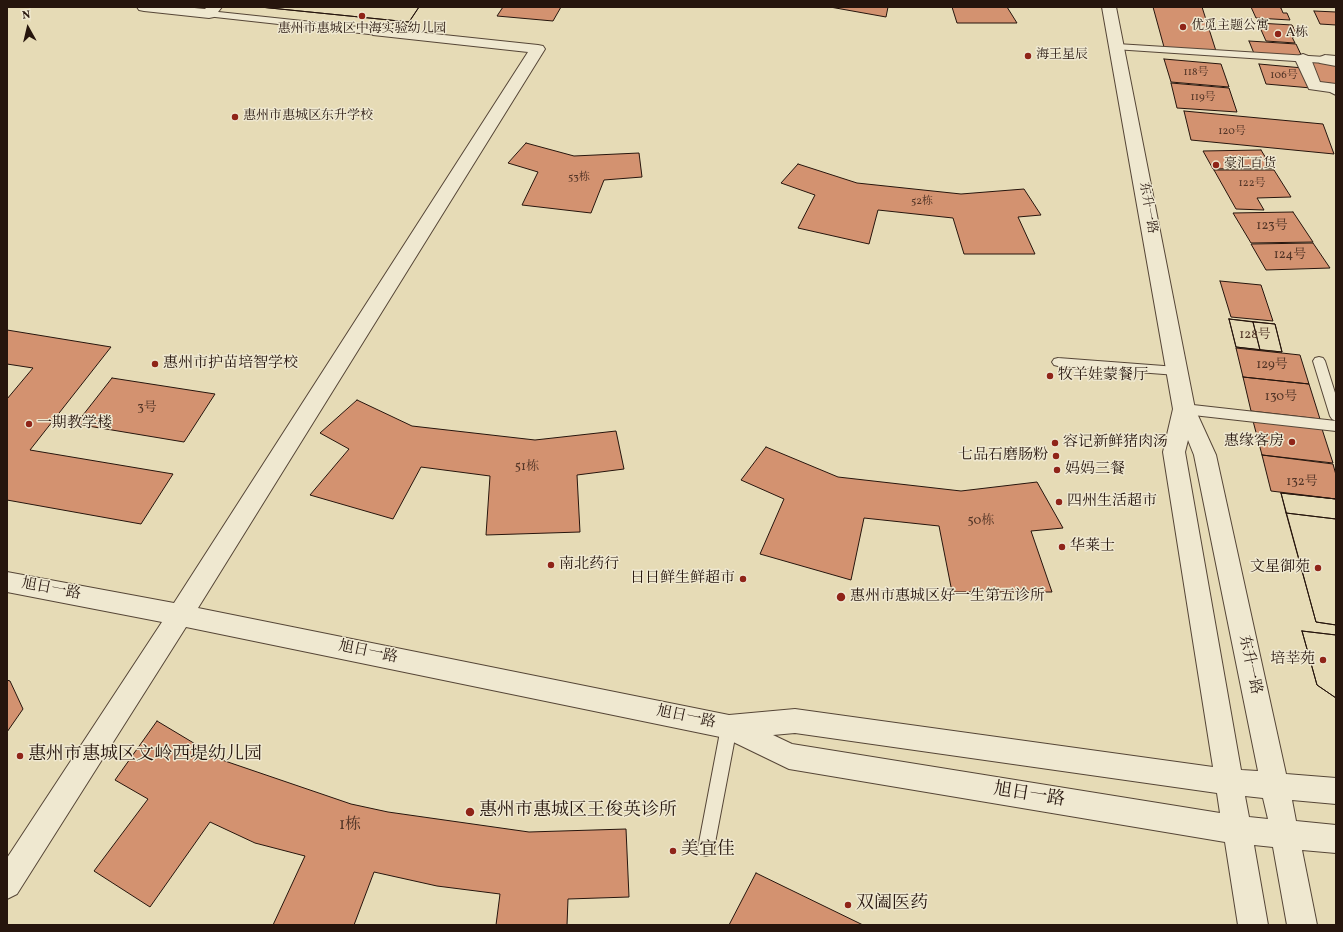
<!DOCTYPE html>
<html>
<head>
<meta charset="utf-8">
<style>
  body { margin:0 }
  #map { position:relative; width:1343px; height:932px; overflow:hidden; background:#e6dbb6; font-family:Vollkorn,serif }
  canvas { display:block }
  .frame { position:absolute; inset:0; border:8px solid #26150d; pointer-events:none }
  .north { position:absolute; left:8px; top:8px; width:40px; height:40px; -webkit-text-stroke:3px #efe8d0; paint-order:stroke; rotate:352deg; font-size:11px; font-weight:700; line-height:16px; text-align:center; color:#26150d }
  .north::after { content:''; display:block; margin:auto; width:14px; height:18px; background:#26150d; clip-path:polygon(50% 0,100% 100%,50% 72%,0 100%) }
</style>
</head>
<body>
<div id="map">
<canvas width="1343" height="932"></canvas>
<div class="frame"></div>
<div class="north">N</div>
</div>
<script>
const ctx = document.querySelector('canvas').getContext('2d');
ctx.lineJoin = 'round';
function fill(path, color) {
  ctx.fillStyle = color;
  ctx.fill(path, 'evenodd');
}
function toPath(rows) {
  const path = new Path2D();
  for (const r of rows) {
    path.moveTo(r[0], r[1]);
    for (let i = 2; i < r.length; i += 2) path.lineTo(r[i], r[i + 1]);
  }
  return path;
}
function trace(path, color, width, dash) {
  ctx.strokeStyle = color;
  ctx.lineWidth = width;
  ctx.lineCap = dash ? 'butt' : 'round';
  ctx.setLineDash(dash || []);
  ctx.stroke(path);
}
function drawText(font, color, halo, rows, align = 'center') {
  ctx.font = font + ' Vollkorn,"Noto Serif SC",serif';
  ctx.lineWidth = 3;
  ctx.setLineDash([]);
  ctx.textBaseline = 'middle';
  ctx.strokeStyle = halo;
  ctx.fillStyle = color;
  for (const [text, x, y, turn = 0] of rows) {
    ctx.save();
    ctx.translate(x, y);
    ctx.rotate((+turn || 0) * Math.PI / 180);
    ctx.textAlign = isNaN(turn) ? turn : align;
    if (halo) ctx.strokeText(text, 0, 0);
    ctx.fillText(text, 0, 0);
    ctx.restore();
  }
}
const building = toPath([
  [260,7,419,7,409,22,260,7],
  [260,7,419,7,409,22,260,7],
  [503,7,561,7,553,21,497,16,503,7],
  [830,7,888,7,886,17,830,7],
  [952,7,1007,7,1017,23,957,23,952,7],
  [1153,7,1202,7,1216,51,1164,47,1153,7],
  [1251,7,1278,7,1281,8,1283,13,1287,13,1290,20,1256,18,1251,7],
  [1314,11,1336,12,1336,25,1320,24,1314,11],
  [1258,23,1292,25,1296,32,1292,32,1294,37,1292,37,1295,43,1266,41,1258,23],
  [1249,41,1296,44,1303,59,1255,56,1249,41],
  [1164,59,1221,64,1229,87,1171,82,1164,59],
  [1308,60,1336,62,1336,84,1318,82,1308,60],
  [1259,64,1303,68,1311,88,1266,84,1259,64],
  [1171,83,1229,88,1237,112,1177,108,1171,83],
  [1184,111,1323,124,1334,154,1191,140,1184,111],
  [526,143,574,156,639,153,642,177,604,180,591,213,522,205,538,172,508,163,526,143],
  [1261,150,1272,168,1213,169,1203,151,1261,150],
  [798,164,857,183,961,194,1024,189,1041,215,1018,217,1035,254,964,254,953,218,878,210,869,244,798,228,815,195,781,183,798,164],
  [1214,170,1274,170,1291,197,1257,198,1264,210,1236,209,1214,170],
  [1293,212,1313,242,1251,243,1233,213,1293,212],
  [1313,243,1330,268,1266,270,1251,244,1313,243],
  [1220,281,1261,285,1273,321,1231,317,1220,281],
  [1229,319,1275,324,1282,352,1236,347,1229,319],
  [1229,319,1253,322,1260,350,1236,347,1229,319],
  [1253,322,1275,324,1282,352,1260,350,1253,322],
  [7,330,111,347,30,450,173,474,141,524,7,500,7,399,33,368,7,364,7,330],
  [1236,348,1300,355,1309,384,1243,377,1236,348],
  [1243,377,1309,384,1320,419,1251,411,1243,377],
  [112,378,215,394,184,442,76,424,112,378],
  [357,400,412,426,535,440,616,431,624,469,577,475,580,532,486,535,490,476,421,467,393,519,310,495,349,449,320,433,357,400],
  [1253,421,1322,429,1333,463,1262,455,1253,421],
  [766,447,838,477,961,491,1037,482,1063,528,1031,531,1052,592,952,592,939,526,864,518,851,580,760,554,784,499,741,480,766,447],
  [1262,455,1333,464,1336,475,1336,499,1271,491,1262,455],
  [1281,493,1336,499,1336,625,1316,622,1281,493],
  [1281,493,1336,499,1336,519,1286,513,1281,493],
  [1286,513,1336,519,1336,625,1316,622,1286,513],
  [1302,631,1336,635,1336,698,1317,685,1302,631],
  [1302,631,1336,635,1336,698,1317,685,1302,631],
  [7,680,10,681,23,709,7,732,7,680],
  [157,721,222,760,351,804,388,812,529,832,626,829,629,897,568,899,567,925,496,925,500,894,437,886,374,872,354,925,273,925,305,856,255,843,210,822,150,907,94,871,148,799,115,780,157,721],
  [756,873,863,925,729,925,756,873]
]);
fill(building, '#d39270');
trace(building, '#26150d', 1);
const lane = toPath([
  [209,11,378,29,382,32,378,35,206,16,205,14,206,12,209,11],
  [1117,44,1325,57,1329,60,1325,63,1114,49,1113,47,1114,45,1117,44],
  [1319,357,1323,358,1325,361,1336,396,1336,421,1332,419,1330,416,1313,361,1315,358,1319,357],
  [1058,358,1177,367,1181,368,1183,371,1181,374,1177,375,1058,366,1054,365,1052,362,1054,359,1058,358],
  [1184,404,1336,421,1336,431,1184,414,1180,412,1178,409,1180,406,1184,404],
  [729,720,735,722,737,727,714,848,712,854,706,856,700,854,698,848,721,727,723,722,729,720]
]);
const street = toPath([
  [137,7,184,7,205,9,207,7,222,7,214,17,209,18,144,11,139,10,137,7],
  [1102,7,1116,7,1195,409,1216,455,1286,774,1336,778,1336,804,1292,800,1296,821,1336,825,1336,853,1302,850,1317,925,1287,925,1273,847,1254,845,1268,925,1238,925,1225,842,789,769,725,738,186,627,17,894,7,899,7,858,162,622,7,592,7,572,174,603,528,52,373,35,371,32,373,29,378,28,538,45,543,46,545,49,198,608,729,715,795,709,1213,767,1163,452,1173,409,1102,7],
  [1188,440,1194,455,1258,771,1241,770,1185,452,1188,440],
  [795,733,1217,793,1220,813,792,744,773,735,795,733],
  [1245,796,1263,798,1268,819,1249,817,1245,796],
  [1303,54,1308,56,1311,59,1320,82,1336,84,1336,95,1330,92,1309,89,1295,59,1298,56,1303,54],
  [1325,55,1336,56,1336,66,1320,63,1317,60,1320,57,1325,55]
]);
trace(lane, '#564637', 2);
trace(street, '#564637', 2);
fill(lane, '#efe8d0');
fill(street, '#efe8d0');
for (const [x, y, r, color] of [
  [362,16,4,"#8f2418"],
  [1183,27,4,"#8f2418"],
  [1278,34,4,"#8f2418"],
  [1028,56,4,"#8f2418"],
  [235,117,4,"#8f2418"],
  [1216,165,4,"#8f2418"],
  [155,364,4,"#8f2418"],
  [1050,376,4,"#8f2418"],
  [29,424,4,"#8f2418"],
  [1292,442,4,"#8f2418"],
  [1055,443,4,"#8f2418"],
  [1056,456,4,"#8f2418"],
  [1057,470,4,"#8f2418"],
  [1059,502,4,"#8f2418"],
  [1062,547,4,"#8f2418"],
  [551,565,4,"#8f2418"],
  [1318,568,4,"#8f2418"],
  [743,579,4,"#8f2418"],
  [841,597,5,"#8f2418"],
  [1323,660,4,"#8f2418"],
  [20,756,4,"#8f2418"],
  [470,812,5,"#8f2418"],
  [673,851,4,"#8f2418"],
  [848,905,4,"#8f2418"]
]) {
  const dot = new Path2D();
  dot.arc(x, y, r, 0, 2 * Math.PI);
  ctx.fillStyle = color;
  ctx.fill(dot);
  trace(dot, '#efe8d0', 1.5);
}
drawText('11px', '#513426', null, [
  ["118号",1196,73],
  ["106号",1284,76],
  ["119号",1203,98],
  ["120号",1232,132],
  ["53栋",579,178],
  ["122号",1252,184],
  ["52栋",922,202]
]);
drawText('13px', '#26150d', '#efe8d0', [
  ["优觅主题公寓",1191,27],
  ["惠州市惠城区中海实验幼儿园",362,30,"center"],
  ["A栋",1286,34],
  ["海王星辰",1036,56],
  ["惠州市惠城区东升学校",243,117],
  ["豪汇百货",1224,165]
], 'left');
drawText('13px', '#26150d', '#efe8d0', [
  ["东升一路",1147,208,80]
]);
drawText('13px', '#513426', null, [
  ["123号",1272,227],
  ["124号",1290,256],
  ["128号",1255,336],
  ["129号",1272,366],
  ["130号",1281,398],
  ["3号",147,409],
  ["51栋",527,468],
  ["132号",1302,483],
  ["50栋",981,522]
]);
drawText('15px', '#26150d', '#efe8d0', [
  ["惠州市护苗培智学校",163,364],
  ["牧羊娃蒙餐厅",1058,376],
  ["一期教学楼",37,424],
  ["惠缘客房",1284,442,"right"],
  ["容记新鲜猪肉汤",1063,443],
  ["七品石磨肠粉",1048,456,"right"],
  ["妈妈三餐",1065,470],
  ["四州生活超市",1067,502],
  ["华莱士",1070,547],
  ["南北药行",559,565],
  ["文星御苑",1310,568,"right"],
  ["日日鲜生鲜超市",735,579,"right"],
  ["惠州市惠城区好一生第五诊所",850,597],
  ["培莘苑",1315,660,"right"]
], 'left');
drawText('15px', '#26150d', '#efe8d0', [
  ["旭日一路",51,590,11],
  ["旭日一路",368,653,12],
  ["东升一路",1249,665,78],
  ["旭日一路",686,718,12]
]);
drawText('16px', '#513426', null, [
  ["1栋",350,826]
]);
drawText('18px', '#26150d', '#efe8d0', [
  ["惠州市惠城区文岭西堤幼儿园",28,756],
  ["惠州市惠城区王俊英诊所",479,812],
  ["美宜佳",681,851],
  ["双阖医药",856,905]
], 'left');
drawText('18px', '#26150d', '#efe8d0', [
  ["旭日一路",1029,796,9]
]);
</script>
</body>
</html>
